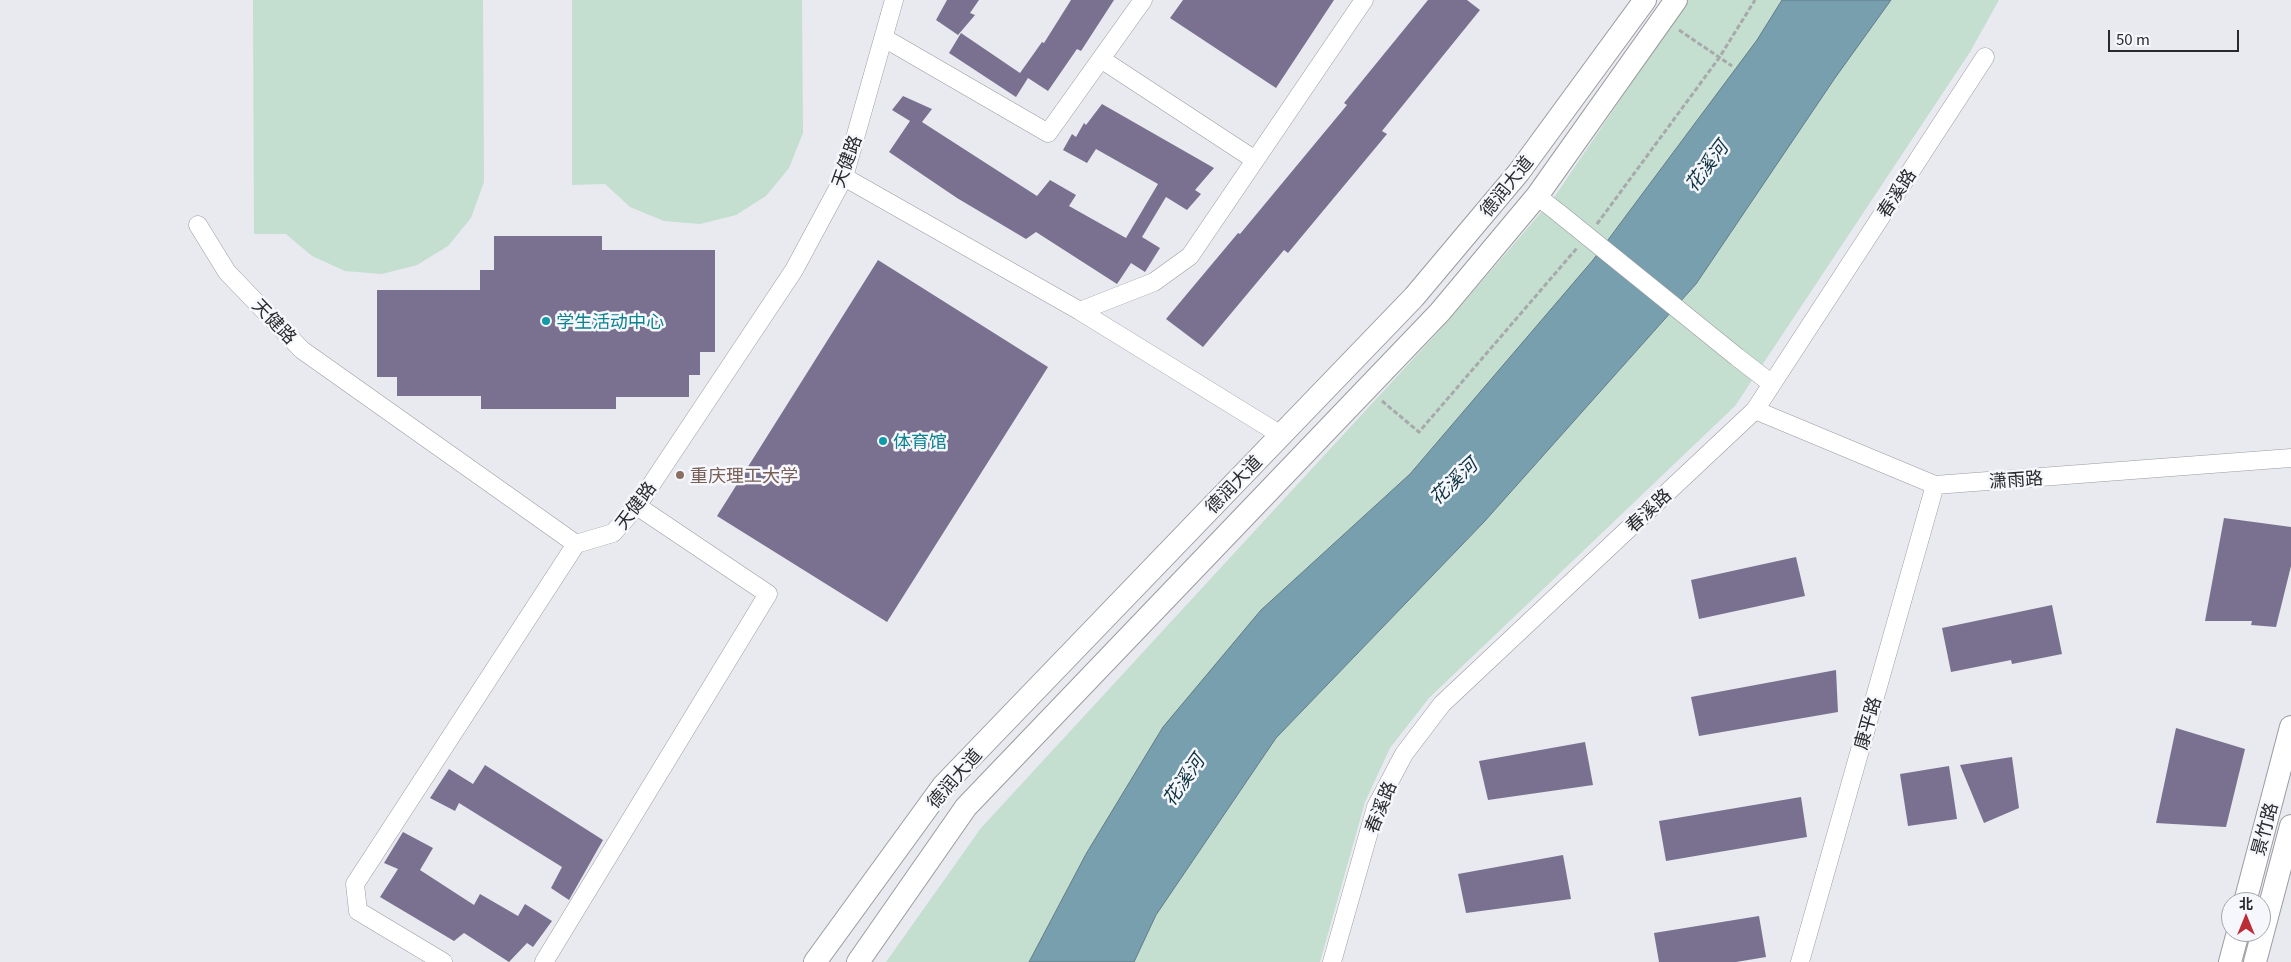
<!DOCTYPE html>
<html>
<head>
<meta charset="utf-8">
<style>
  body { margin:0 }
  #map { position:relative; width:2291px; height:962px; overflow:hidden; background:#e8eaef; font-family:Georgia,"Noto Sans SC",serif }
  canvas { display:block }
  .north { position:absolute; left:2221px; top:892px; width:50px; height:50px; box-sizing:border-box; background:#f5f7fc; border:1px solid #a3a5a8; border-radius:50%; rotate:0deg; font-size:14px; font-weight:700; line-height:20px; text-align:center; color:#292a2b }
  .north::after { content:''; display:block; margin:auto; width:18px; height:22px; background:#bd2d37; clip-path:polygon(50% 0,100% 100%,50% 72%,0 100%) }
  .scale { position:absolute; left:2108px; top:30px; width:131px; height:22px; box-sizing:border-box; border:2px solid #292a2b; border-top:0; padding-left:6px; font-size:15px; line-height:18px; white-space:nowrap; color:#292a2b; -webkit-text-stroke:4px #f5f7fc; paint-order:stroke }
</style>
</head>
<body>
<div id="map">
<canvas width="2291" height="962"></canvas>
<div class="north">北</div>
<div class="scale">50 m</div>
</div>
<script>
const ctx = document.querySelector('canvas').getContext('2d');
ctx.lineJoin = 'round';
function fill(path, color) {
  ctx.fillStyle = color;
  ctx.fill(path, 'evenodd');
}
function toPath(rows) {
  const path = new Path2D();
  for (const r of rows) {
    path.moveTo(r[0], r[1]);
    for (let i = 2; i < r.length; i += 2) path.lineTo(r[i], r[i + 1]);
  }
  return path;
}
function trace(path, color, width, dash) {
  ctx.strokeStyle = color;
  ctx.lineWidth = width;
  ctx.lineCap = dash ? 'butt' : 'round';
  ctx.setLineDash(dash || []);
  ctx.stroke(path);
}
function drawText(font, color, halo, rows, align = 'center') {
  ctx.font = font + ' Georgia,"Noto Sans SC",serif';
  ctx.lineWidth = 5;
  ctx.setLineDash([]);
  ctx.textBaseline = 'middle';
  ctx.strokeStyle = halo;
  ctx.fillStyle = color;
  for (const [text, x, y, turn = 0] of rows) {
    ctx.save();
    ctx.translate(x, y);
    ctx.rotate((+turn || 0) * Math.PI / 180);
    ctx.textAlign = isNaN(turn) ? turn : align;
    if (halo) ctx.strokeText(text, 0, 0);
    ctx.fillText(text, 0, 0);
    ctx.restore();
  }
}
fill(toPath([
  [253,0,483,0,484,182,471,218,448,246,417,265,382,274,345,271,312,256,286,234,254,234],
  [572,0,802,0,803,133,789,168,766,196,736,215,700,224,664,221,630,207,605,184,572,185],
  [1688,0,1782,0,1757,40,1593,260,1410,474,1261,610,1086,854,1029,962,886,962,981,828,1448,321,1555,196],
  [1891,0,1999,0,1970,52,1735,406,1429,698,1390,748,1365,802,1320,962,1134,962,1156,915,1276,738,1484,522,1696,284,1835,78]
]), '#c4decf');
const water = toPath([
  [1782,0,1891,0,1835,78,1696,284,1484,522,1276,738,1156,915,1134,962,1029,962,1086,854,1163,727,1261,610,1410,474,1593,260,1757,40,1782,0]
]);
fill(water, '#779fae');
trace(water, '#607c87', 1);
fill(toPath([
  [947,0,979,0,970,13,975,15,958,35,936,20],
  [1071,0,1114,0,1081,51,1077,49,1048,91,1028,78,1016,97,949,53,961,33,1020,73,1042,42,1044,43],
  [1183,0,1334,0,1276,88,1170,18],
  [1428,0,1467,0,1480,10,1382,131,1387,134,1288,253,1284,250,1203,347,1166,319,1238,233,1240,234,1347,105,1344,103],
  [903,96,932,109,922,122,1037,196,1050,180,1076,195,1069,206,1126,238,1158,184,1096,149,1087,163,1063,150,1072,134,1076,137,1084,123,1086,125,1102,104,1214,168,1195,190,1201,194,1187,210,1166,197,1142,237,1160,248,1145,272,1131,263,1117,284,1036,232,1026,239,957,198,889,152,910,121,892,110],
  [494,236,602,236,602,250,715,250,715,352,700,352,700,375,689,375,689,397,616,397,616,409,481,409,481,396,397,396,397,377,377,377,377,290,480,290,480,270,494,270],
  [878,260,1048,367,887,622,717,516],
  [2224,518,2291,527,2291,566,2276,627,2251,625,2252,621,2205,621],
  [1796,557,1805,596,1699,619,1691,580],
  [2052,605,2062,654,2012,664,2011,660,1951,672,1942,628],
  [1836,670,1838,712,1699,736,1691,697],
  [2176,728,2245,749,2226,827,2156,823],
  [1585,742,1593,785,1488,800,1479,761],
  [2012,757,2019,808,1984,823,1960,765],
  [485,765,603,840,569,900,551,888,562,867,459,803,455,811,430,798,449,769,473,784],
  [1949,766,1957,819,1908,826,1900,774],
  [1801,797,1807,837,1666,861,1659,821],
  [403,832,433,848,420,870,474,905,480,894,518,916,525,904,552,921,533,947,527,943,509,962,464,933,454,941,380,897,398,869,384,863],
  [1563,855,1571,899,1466,913,1458,874],
  [1759,916,1766,957,1736,962,1659,962,1654,933]
]), '#7a7190');
const minor = toPath([
  [884,38,1048,133,1143,0],
  [1101,59,1255,160],
  [844,177,1080,311,1281,435],
  [1537,196,1560,214],
  [198,225,227,272,302,350,576,544,613,533,637,506,794,270,844,177,894,0],
  [1080,311,1154,282,1190,256,1364,0],
  [1737,357,1772,384],
  [1755,410,1935,485,2291,458],
  [443,962,358,911,355,884,576,544],
  [544,962,768,594,637,506],
  [1332,962,1376,807,1404,754,1442,704,1755,410,1985,57],
  [1800,962,1935,485]
]);
const major = toPath([
  [2245,902,2291,727],
  [815,962,943,786,1414,297,1519,172,1645,0],
  [858,962,966,807,1440,312,1537,196,1676,0],
  [2230,962,2238,932],
  [2255,962,2291,826]
]);
trace(minor, '#9a9ca0', 19);
trace(major, '#9a9ca0', 24);
trace(toPath([
  [1679,30,1732,66],
  [1597,224,1719,58,1755,0],
  [1382,401,1419,432,1577,248]
]), '#a7a9ac', 3, [5, 2.5]);
trace(minor, '#fff', 18);
trace(major, '#fff', 22);
const minorBridge = toPath([
  [1560,214,1737,357]
]);
trace(minorBridge, '#9a9ca0', 19, []);
trace(minorBridge, '#fff', 18);
for (const [x, y, r, color] of [
  [546,321,5,"#0f9aa8"],
  [883,441,5,"#0f9aa8"],
  [680,475,5,"#8d6e63"]
]) {
  const dot = new Path2D();
  dot.arc(x, y, r, 0, 2 * Math.PI);
  ctx.fillStyle = color;
  ctx.fill(dot);
  trace(dot, '#f5f7fc', 2);
}
drawText('18px', '#292a2b', '#f5f7fc', [
  ["天健路",846,161,-70],
  ["德润大道",1506,186,-51],
  ["春溪路",1896,193,-57],
  ["天健路",275,321,46],
  ["潇雨路",2016,479,-4],
  ["德润大道",1233,484,-46],
  ["天健路",635,505,-53],
  ["春溪路",1648,510,-43],
  ["康平路",1867,723,-74],
  ["德润大道",954,778,-49],
  ["春溪路",1380,807,-68],
  ["景竹路",2264,829,-75]
]);
drawText('18px', '#0d838f', '#f5f7fc', [
  ["学生活动中心",556,321],
  ["体育馆",893,441]
], 'left');
drawText('18px', '#785e54', '#f5f7fc', [
  ["重庆理工大学",690,475]
], 'left');
drawText('italic 19px', '#0f3441', '#f5f7fc', [
  ["花溪河",1706,166,-53],
  ["花溪河",1453,481,-43],
  ["花溪河",1183,780,-55]
]);
</script>
</body>
</html>
